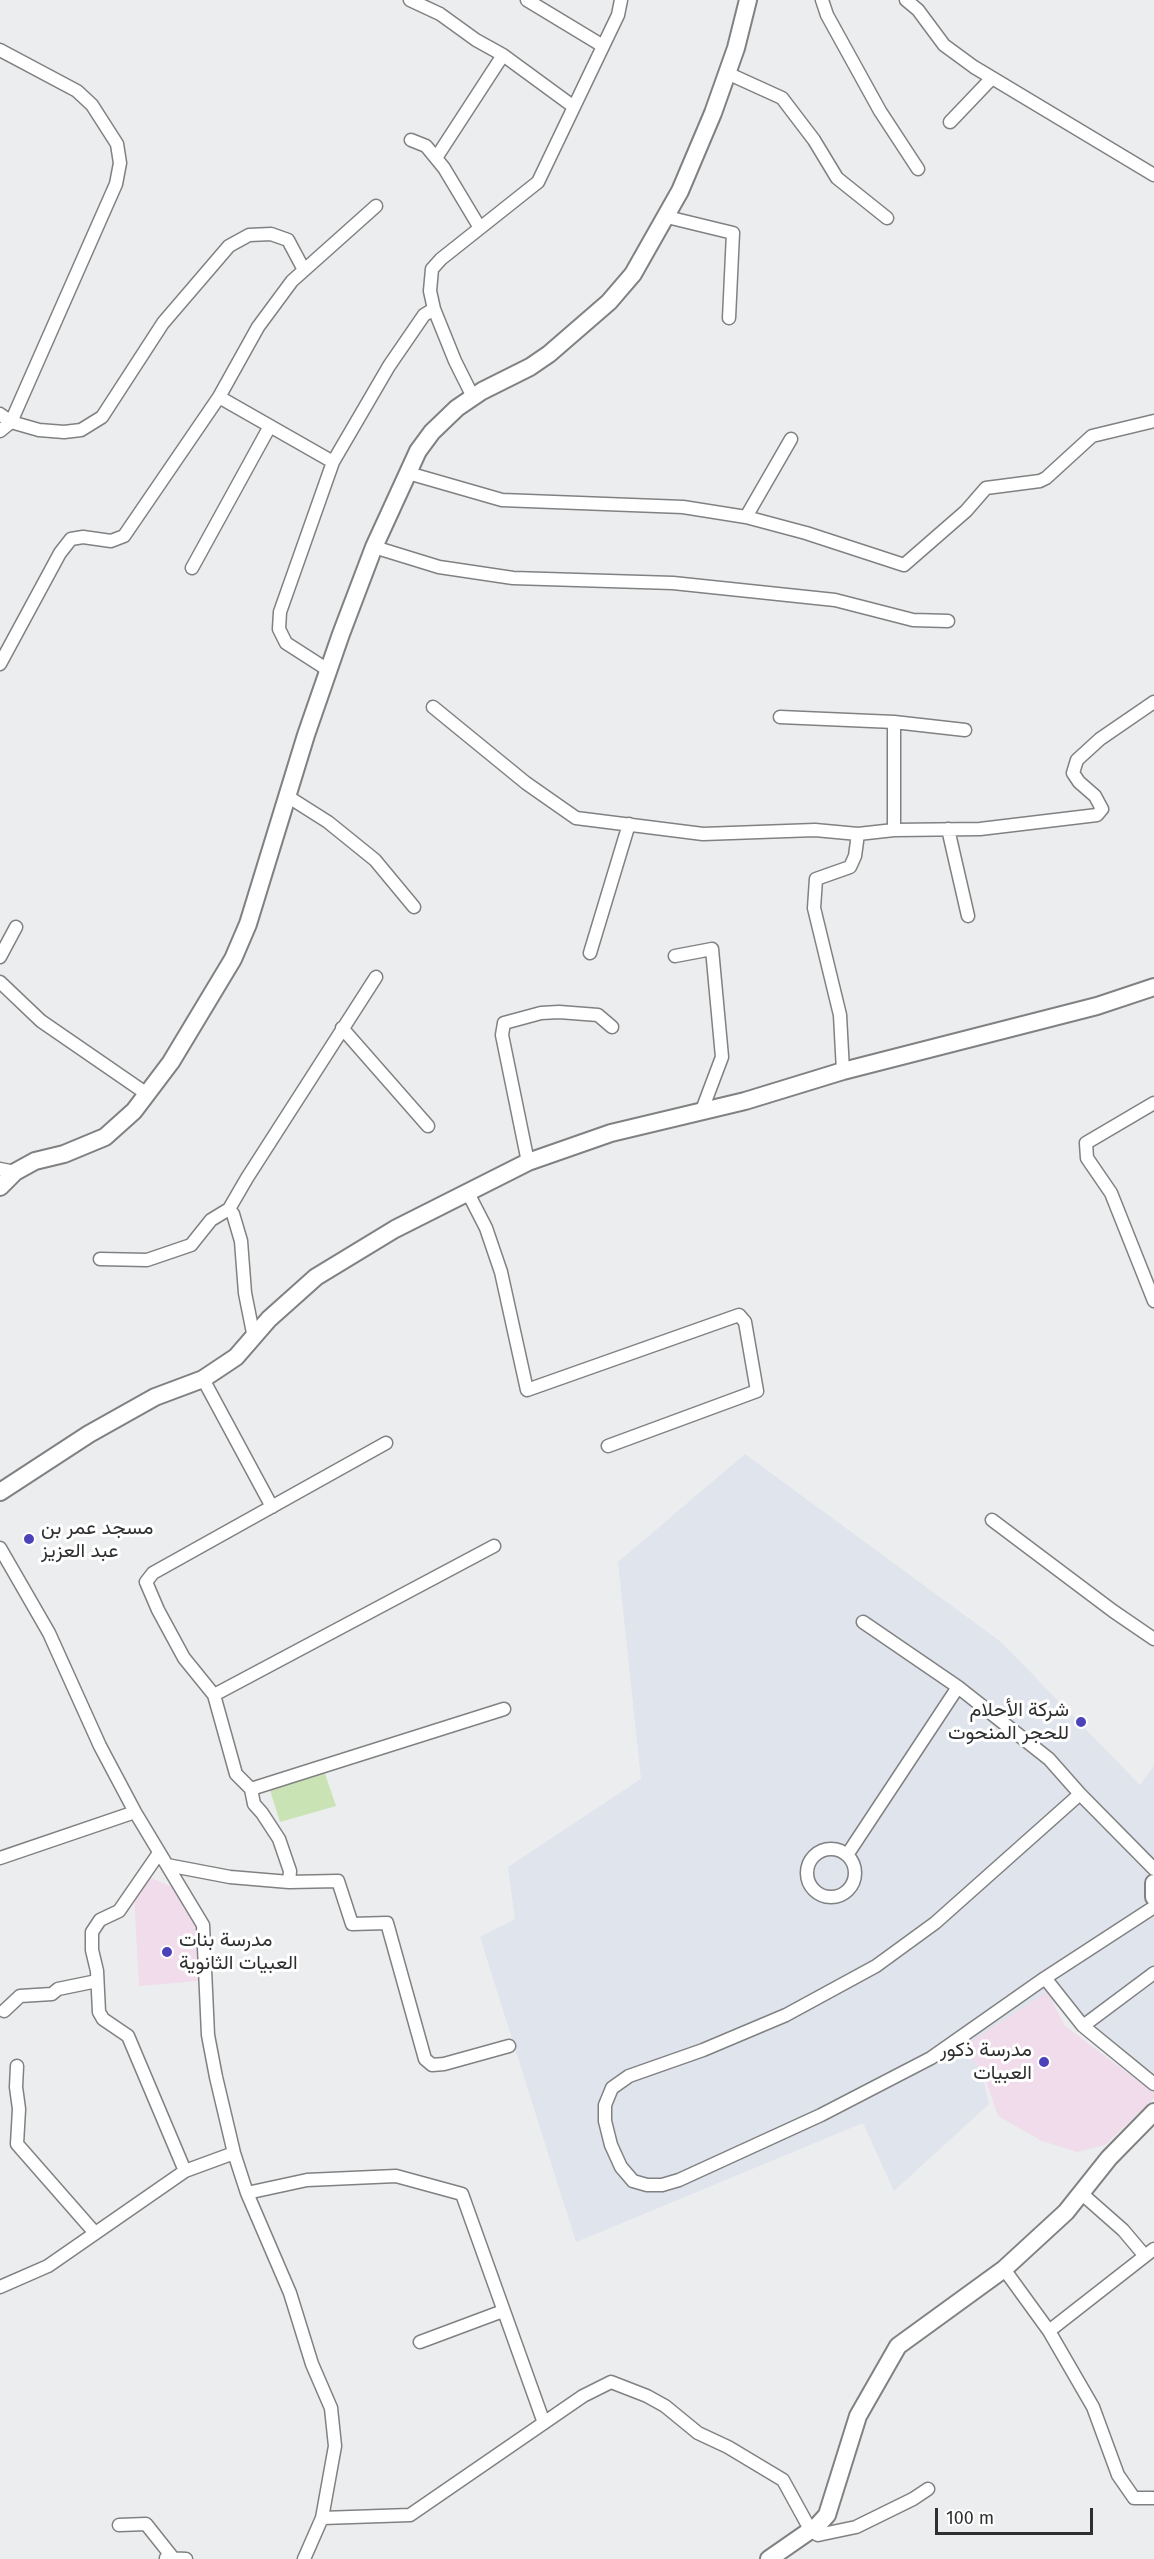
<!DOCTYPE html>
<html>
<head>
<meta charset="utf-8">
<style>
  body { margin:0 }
  #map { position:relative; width:1154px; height:2559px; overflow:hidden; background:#ecedee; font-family:"Fira Sans",sans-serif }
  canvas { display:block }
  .scale { position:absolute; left:935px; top:2508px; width:158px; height:27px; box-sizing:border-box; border:3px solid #2e2f2f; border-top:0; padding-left:8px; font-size:18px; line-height:21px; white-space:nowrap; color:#2e2f2f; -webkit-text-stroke:4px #fff; paint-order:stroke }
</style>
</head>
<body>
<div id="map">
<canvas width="1154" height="2559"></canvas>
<div class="scale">100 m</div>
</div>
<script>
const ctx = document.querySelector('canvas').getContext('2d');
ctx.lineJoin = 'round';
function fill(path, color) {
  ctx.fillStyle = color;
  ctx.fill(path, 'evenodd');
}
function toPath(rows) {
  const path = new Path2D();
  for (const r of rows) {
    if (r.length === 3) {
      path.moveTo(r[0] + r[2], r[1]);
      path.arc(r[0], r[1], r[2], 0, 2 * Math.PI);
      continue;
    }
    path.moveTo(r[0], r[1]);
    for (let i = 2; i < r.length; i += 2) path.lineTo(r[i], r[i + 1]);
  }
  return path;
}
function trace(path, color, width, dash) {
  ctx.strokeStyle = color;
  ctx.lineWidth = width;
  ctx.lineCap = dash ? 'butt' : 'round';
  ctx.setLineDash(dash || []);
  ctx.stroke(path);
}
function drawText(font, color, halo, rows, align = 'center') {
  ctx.font = font + ' "Fira Sans",Vazirmatn,sans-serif';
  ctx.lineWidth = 6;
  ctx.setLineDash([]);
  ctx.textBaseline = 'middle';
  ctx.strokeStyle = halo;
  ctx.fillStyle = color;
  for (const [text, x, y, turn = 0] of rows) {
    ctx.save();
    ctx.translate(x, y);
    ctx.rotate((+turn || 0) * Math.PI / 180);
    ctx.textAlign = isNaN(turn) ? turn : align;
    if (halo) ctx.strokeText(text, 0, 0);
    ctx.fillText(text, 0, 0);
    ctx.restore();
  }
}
fill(toPath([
  [745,1454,1001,1642,1140,1785,1154,1766,1154,2073,1046,1998,976,2046,989,2104,894,2191,863,2123,576,2242,480,1937,515,1919,508,1867,641,1779,618,1562]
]), '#dfe4ed');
fill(toPath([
  [147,1876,174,1888,198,1924,198,1981,139,1986,134,1893],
  [1047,1992,1065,2026,1154,2093,1154,2098,1105,2145,1077,2152,1042,2141,998,2116,985,2078,964,2046]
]), '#f0dceb');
fill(toPath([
  [323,1768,336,1806,280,1822,269,1787]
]), '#cae3b5');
const street = toPath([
  [410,0,440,14,476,40,503,55,574,107],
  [527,0,603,46],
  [822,0,827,15,880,111,918,169],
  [906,0,918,10,944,45,974,67,1154,175],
  [0,50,77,91,92,105,117,144,120,163,116,184,11,422,0,431],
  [727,73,782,98,814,140,837,178,887,218],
  [950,122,992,78],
  [411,140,426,146,444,168,480,228],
  [436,158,503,55],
  [667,217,733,233,729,318],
  [219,397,333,462],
  [473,397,455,361,434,309,430,291,432,269,441,259,538,182,618,15,621,0],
  [0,414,11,422,39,430,64,432,81,430,102,417,163,323,229,246,249,235,271,234,288,240,304,270],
  [408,473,502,500,683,507,746,517,806,533,904,565,966,511,986,488,1040,481,1046,478,1092,436,1154,421],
  [746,517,791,439],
  [374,547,439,567,513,578,673,583,835,600,913,620,948,621],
  [192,568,270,426],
  [0,664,60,553,71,539,83,537,111,541,124,536,219,397,258,327,292,281,376,206],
  [328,670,286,643,279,629,280,612,333,462,389,366,424,315,434,309],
  [433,707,526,783,576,818,703,834,815,830,858,834,894,830,980,829,1097,815,1102,809,1095,796,1079,782,1073,773,1077,760,1100,739,1154,702],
  [780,717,894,722,965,730],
  [894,722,894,830],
  [287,796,328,822,375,860,414,907],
  [948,829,968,916],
  [590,953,629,824],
  [675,956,712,949,722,1057,702,1110],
  [0,957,16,927],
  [0,982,41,1021,147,1094],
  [342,1028,428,1126],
  [843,1071,840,1015,814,908,816,879,850,867,855,856,858,834],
  [1154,1103,1086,1143,1087,1158,1111,1193,1154,1301],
  [528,1162,502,1035,504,1023,541,1013,559,1012,598,1015,612,1027],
  [0,1169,15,1172],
  [468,1193,486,1228,501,1272,527,1390,739,1315,745,1322,757,1391,608,1446],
  [229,1209,233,1214,241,1241,245,1293,254,1338],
  [100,1259,147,1260,191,1245,211,1220,229,1209,247,1178,376,977],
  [203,1379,272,1507],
  [992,1520,1113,1611,1154,1639],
  [0,1548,49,1633,100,1746,135,1812,203,1925,208,2035,216,2077,234,2153,247,2193,290,2293,312,2364,331,2408,335,2446,322,2518,304,2559],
  [863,1622,958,1687,1049,1759,1080,1794,1154,1869],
  [214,1695,494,1546],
  [251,1789,504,1709],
  [1080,1794,935,1923,876,1966,786,2015,703,2050,629,2076,612,2088,605,2105,605,2121,611,2145,621,2167,633,2181,647,2185,662,2185,679,2180,821,2115,931,2058,1045,1978,1154,1907],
  [831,1873,24],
  [159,1853,119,1911,100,1920,92,1932,92,1950,97,1971,99,2012,103,2019,128,2036,185,2171],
  [847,1855,958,1687],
  [0,1858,135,1812],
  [167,1865,230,1877,289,1882,338,1881,352,1924,387,1923,425,2059,432,2065,444,2064,509,2046],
  [289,1882,290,1871,279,1839,262,1813,254,1804,251,1789,236,1774,214,1695,184,1658,158,1610,146,1582,153,1573,386,1443],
  [1045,1978,1083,2026,1154,2084],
  [4,2011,20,1996,52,1994,58,1989,97,1981],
  [1083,2026,1154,1973],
  [17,2066,16,2087,19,2109,17,2144,95,2233],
  [247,2193,307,2180,396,2176,462,2194,544,2423],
  [1081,2193,1123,2230,1145,2256],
  [1004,2269,1049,2331,1093,2407,1118,2475,1134,2498,1154,2498],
  [0,2287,48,2266,185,2171,234,2153],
  [1049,2331,1154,2249],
  [420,2342,503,2311],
  [322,2518,410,2515,583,2396,611,2382,647,2396,665,2406,698,2433,728,2447,783,2480,811,2531,818,2535,856,2527,913,2499,928,2489],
  [119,2525,146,2524,173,2558],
  [166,2558,186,2559]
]);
const secondary = toPath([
  [0,1187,15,1172,35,1161,64,1154,105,1137,134,1111,171,1062,233,959,248,924,306,735,341,634,374,547,418,451,432,432,457,408,482,391,530,367,549,354,609,302,633,274,680,191,713,113,736,48,748,0],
  [0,1492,89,1434,155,1397,203,1379,236,1357,269,1319,316,1277,395,1229,528,1162,611,1133,745,1101,843,1071,1097,1006,1154,987],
  [1154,1883,1154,1897],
  [769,2559,818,2525,827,2515,858,2416,898,2346,1004,2269,1066,2212,1109,2158,1154,2112]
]);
trace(street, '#808182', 15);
trace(secondary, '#808182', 20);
trace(street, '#fff', 12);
trace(secondary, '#fff', 16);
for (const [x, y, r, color] of [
  [29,1539,6,"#4c42b9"],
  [1081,1722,6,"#4c42b9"],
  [167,1952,6,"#4c42b9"],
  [1044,2062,6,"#4c42b9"]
]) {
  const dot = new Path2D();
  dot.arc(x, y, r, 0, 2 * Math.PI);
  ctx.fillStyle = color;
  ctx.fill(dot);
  trace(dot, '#fff', 2);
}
drawText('20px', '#2e2f2f', '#fff', [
  ["مسجد عمر بن",41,1528],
  ["عبد العزيز",41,1551],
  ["شركة الأحلام",1069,1710,"right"],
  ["للحجر المنحوت",1069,1733,"right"],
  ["مدرسة بنات",179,1940],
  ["العبيات الثانوية",179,1963],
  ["مدرسة ذكور",1032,2050,"right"],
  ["العبيات",1032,2073,"right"]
], 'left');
</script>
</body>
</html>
